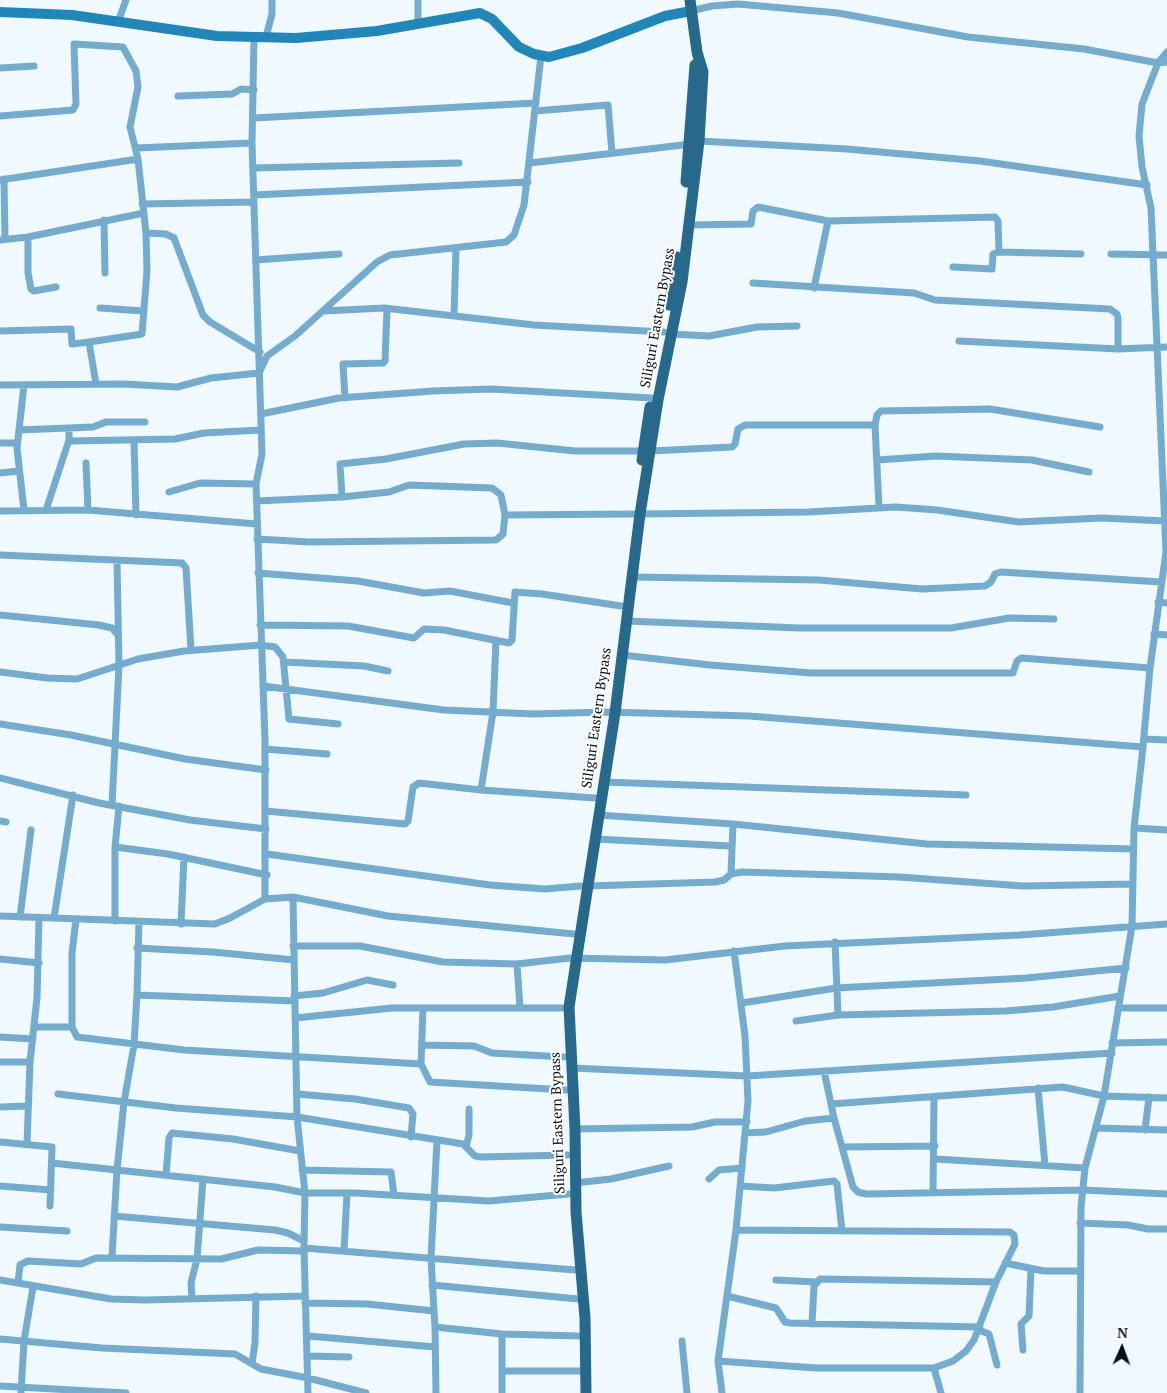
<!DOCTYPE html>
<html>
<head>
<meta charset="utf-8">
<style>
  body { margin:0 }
  #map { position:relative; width:1167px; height:1393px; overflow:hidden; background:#eff9ff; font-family:"PT Serif",serif }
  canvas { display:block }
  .north { position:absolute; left:1097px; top:1323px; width:50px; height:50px; -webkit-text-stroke:4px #fff; paint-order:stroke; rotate:2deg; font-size:14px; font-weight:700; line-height:20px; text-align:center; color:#081015 }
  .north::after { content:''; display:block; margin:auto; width:18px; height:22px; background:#081015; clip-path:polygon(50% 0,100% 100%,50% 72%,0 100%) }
</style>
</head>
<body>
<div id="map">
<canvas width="1167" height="1393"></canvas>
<div class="north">N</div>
</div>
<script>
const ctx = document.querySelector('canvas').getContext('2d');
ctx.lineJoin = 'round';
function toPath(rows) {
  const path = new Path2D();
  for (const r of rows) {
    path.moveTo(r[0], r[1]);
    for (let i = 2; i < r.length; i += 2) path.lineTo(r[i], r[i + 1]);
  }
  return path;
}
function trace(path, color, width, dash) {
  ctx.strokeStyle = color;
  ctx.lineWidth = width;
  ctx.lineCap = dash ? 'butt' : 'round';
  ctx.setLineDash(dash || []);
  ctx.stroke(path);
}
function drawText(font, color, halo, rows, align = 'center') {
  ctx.font = font + ' "PT Serif",serif';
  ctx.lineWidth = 4;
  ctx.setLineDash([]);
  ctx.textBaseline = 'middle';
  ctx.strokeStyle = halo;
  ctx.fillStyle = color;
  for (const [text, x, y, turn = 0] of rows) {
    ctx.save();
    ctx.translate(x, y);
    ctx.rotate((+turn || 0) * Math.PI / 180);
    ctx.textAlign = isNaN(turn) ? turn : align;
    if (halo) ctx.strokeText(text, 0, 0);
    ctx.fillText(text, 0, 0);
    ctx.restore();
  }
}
trace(toPath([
  [418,0,418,24],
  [691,11,712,6,738,4,838,13,968,37,1084,49,1158,63,1167,62],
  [118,22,126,0],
  [254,37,252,143,262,454,256,484,265,740,265,899],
  [266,37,272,14,272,0],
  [0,68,34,66],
  [178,96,232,94,241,89,254,90],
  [535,111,608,105,612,153],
  [0,116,73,110,76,104,74,44,123,47,136,71,138,87,130,127,138,159,146,233,166,234,174,238,203,315,210,322,260,352],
  [254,118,536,103],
  [699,141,847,149,980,161,1147,185],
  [136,148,252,143],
  [530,163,691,144],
  [253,168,459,163],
  [4,179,5,239],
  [0,180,138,159],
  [254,195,528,182],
  [142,204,254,202],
  [104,220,105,273],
  [689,225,751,224,753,211,758,207,828,221,995,217,998,221,999,252,1081,254],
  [28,237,28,273,31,289,34,291,56,287],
  [0,240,28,237,144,213],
  [1111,254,1167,255],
  [256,260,339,254],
  [953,267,992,269,993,254,999,252],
  [753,283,914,293,935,300,1110,309,1117,314,1118,318,1118,349,1167,347],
  [814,288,828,221],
  [100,308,143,311],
  [324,311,384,308,534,325,664,332],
  [454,316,456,248],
  [0,331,71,329,72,344,89,342,96,384],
  [671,334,709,336,757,327,797,326],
  [959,341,1118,349],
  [89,342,142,334,147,271,146,233],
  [0,385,124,384,177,387,211,378,259,373,267,356,295,336,377,262,390,255,506,242,514,235,524,205,541,56],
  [345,398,343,364,383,363,385,361,387,309],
  [261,414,339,398,433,391,491,389,652,398],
  [69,428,69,440,71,441,175,439,204,433,261,430],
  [19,430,93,427,106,422,145,422],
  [134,440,136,515],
  [0,443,17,443],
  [651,451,732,447,735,444,738,429,745,425,875,425],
  [877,460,936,456,1032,460,1089,472],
  [86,463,88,510],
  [0,473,19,471],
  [169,492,200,483,256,484],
  [342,497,389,492,409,485,492,488,501,495,505,515],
  [257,501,342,497,340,464,386,459,464,444,497,443,575,451,643,451],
  [879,507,875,425,877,415,881,411,990,409,1100,427],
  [24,510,17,448,24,385],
  [46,510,69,440],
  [0,511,88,510,257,524],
  [640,514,809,512,896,507,937,510,1019,522,1101,518,1165,521],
  [257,539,309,542,496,540,503,534,505,515,633,514],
  [0,555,182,563,186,568,191,650],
  [258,573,358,581,424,593,450,591,513,603],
  [632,577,819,580,922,589,985,586,991,582,995,574,1001,572,1161,582],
  [1158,602,1167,603],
  [0,615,99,625,112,628,118,635],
  [627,621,799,628,951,628,1009,618,1054,619],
  [260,625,348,626,414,638,424,629,444,630,509,643,512,640,515,592,542,594,621,606],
  [1154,634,1167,635],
  [622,655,710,665,811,673,1013,673,1017,661,1021,658,1150,668],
  [284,662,364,666,388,671],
  [0,672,47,678,77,679,138,659,184,651,261,645,275,647,283,657,289,719,338,724],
  [263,686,444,710,533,714,607,712,749,716,1143,747],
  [0,724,71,735,185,759,266,770],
  [1144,739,1167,740],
  [265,749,327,754],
  [0,778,99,803,190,820,266,829],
  [604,782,966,795],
  [481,790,493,712,496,640],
  [112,805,119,665,117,561],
  [266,811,405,824,408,821,413,787,419,783,481,790,595,798],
  [598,815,733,824,927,844,1133,849],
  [0,821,6,822],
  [1134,828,1167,830],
  [595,839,730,846],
  [115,847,168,854,267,875],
  [267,854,490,885,545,889,581,886],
  [731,874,733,824],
  [587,886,715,882,724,880,731,874,742,872,899,877,1023,886,1133,884],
  [293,897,297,1117,305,1193,304,1248,308,1393],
  [0,916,215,924,230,918,265,899,293,897,388,916,574,934],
  [20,917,31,830],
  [54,918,73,795],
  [115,921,115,847,119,806],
  [139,922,137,995,295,1001],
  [181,924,184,857],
  [835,942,838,1015],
  [293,946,360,946,443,962,517,964,570,958,665,960,785,946,1020,935,1167,924],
  [137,948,213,952,294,960],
  [0,959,39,963],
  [517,964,520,1008],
  [294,996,323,993,367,980,393,985],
  [742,1003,836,988,1027,978,1126,968],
  [423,1008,421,1064,430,1082,566,1090],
  [1118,1008,1167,1008],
  [295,1018,392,1008,562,1008],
  [796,1021,838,1015,1006,1011,1053,1007,1120,996],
  [34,1027,72,1027,77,1037,184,1050,421,1064],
  [72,1027,72,953,76,919],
  [0,1037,33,1039],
  [1112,1043,1167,1042],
  [422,1045,474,1046,492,1053,564,1057],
  [0,1062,30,1062],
  [572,1068,747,1076,1112,1053],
  [824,1071,834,1118,853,1187,858,1192,866,1194,1083,1190,1167,1194],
  [1038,1088,1045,1165],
  [58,1094,176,1108,297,1117,457,1143,463,1144,475,1156,481,1157,568,1155],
  [297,1094,355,1099,409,1108,413,1114,411,1137],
  [831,1104,1063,1087,1104,1096,1167,1098],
  [0,1107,28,1106],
  [1096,1128,1167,1130],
  [575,1129,692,1127,715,1122,747,1122],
  [1145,1130,1149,1097],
  [745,1133,766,1132,805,1121,834,1118],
  [0,1142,52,1147,50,1206],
  [27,1144,30,1062,37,998,39,918],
  [466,1147,469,1135,469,1109],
  [842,1147,935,1146],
  [935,1159,1085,1168],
  [52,1163,275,1187,305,1193,356,1193,489,1201,569,1194],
  [302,1170,391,1172,394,1195],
  [166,1175,169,1138,172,1133,233,1139,300,1151],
  [709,1179,719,1170,742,1168],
  [575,1183,611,1179,669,1166],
  [0,1186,51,1190],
  [741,1186,774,1188,834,1181,837,1184,842,1231],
  [933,1192,934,1097],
  [114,1216,275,1230,288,1233,304,1241],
  [1080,1223,1128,1225,1148,1229,1167,1229],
  [0,1227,67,1231],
  [736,1230,1010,1232,1014,1235,1015,1244,996,1282,974,1340,966,1351,953,1361,934,1368,941,1393],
  [304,1248,575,1270],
  [344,1251,347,1193],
  [112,1257,117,1170,124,1102,134,1045,137,995],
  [1005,1263,1044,1271,1079,1271],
  [0,1280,111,1299,145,1300,305,1296],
  [776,1280,816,1282],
  [18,1283,20,1265,28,1261,81,1264,96,1258,221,1259,258,1250,304,1251],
  [432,1285,578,1299],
  [727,1296,776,1308,785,1322,790,1323,980,1327],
  [192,1298,191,1283,197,1259,203,1179],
  [305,1303,367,1304,434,1311,431,1258,437,1141],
  [434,1311,435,1327,502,1334,579,1336],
  [812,1324,814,1286,820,1279,996,1282],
  [435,1327,436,1393],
  [979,1330,989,1334,997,1365],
  [502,1334,502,1393],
  [308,1336,435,1347],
  [0,1339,102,1348,235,1354,261,1369,308,1378,366,1393],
  [682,1341,687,1393],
  [1023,1350,1021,1324,1029,1316,1031,1269],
  [308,1356,349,1357],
  [718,1361,816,1368,934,1368],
  [252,1364,255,1343,256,1296],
  [502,1371,579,1371],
  [0,1386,126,1393],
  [21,1393,24,1341,33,1287],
  [722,1393,718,1361,736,1230,748,1101,745,1036,734,951],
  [1080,1393,1081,1207,1085,1168,1104,1096,1132,926,1134,828,1143,747,1150,668,1166,552,1151,208,1142,167,1139,136,1142,104,1158,63,1167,52]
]), '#75acce', 7);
trace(toPath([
  [0,12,72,15,217,36,296,38,377,31,480,13,492,19,519,47,534,54,549,57,582,48,665,16,691,11]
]), '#2386b8', 10);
trace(toPath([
  [686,182,695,65],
  [669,305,677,257],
  [642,460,650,407],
  [586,1393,585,1318,576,1212,575,1129,569,1007,615,713,640,514,658,400,682,282,699,141,703,72,697,52,690,0]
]), '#27688b', 11);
drawText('14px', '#081015', '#fff', [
  ["Siliguri Eastern Bypass",658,318,-80],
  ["Siliguri Eastern Bypass",597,718,-82],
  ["Siliguri Eastern Bypass",558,1123,-92]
]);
</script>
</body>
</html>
